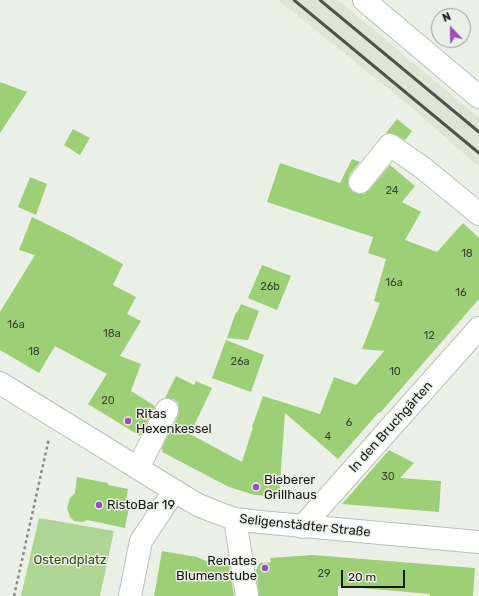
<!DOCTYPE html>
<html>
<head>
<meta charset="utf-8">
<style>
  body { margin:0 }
  #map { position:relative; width:479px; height:596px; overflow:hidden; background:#ebf0e7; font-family:Rubik,sans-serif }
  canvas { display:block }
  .north { position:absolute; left:431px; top:8px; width:40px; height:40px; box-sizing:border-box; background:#ebf0e7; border:1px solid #979b94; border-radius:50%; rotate:338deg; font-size:11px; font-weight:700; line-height:16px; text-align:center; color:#191b18 }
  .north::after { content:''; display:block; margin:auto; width:14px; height:18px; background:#9a4ec0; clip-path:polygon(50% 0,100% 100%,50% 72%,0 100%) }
  .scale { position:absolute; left:341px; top:570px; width:64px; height:18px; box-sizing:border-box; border:2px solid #191b18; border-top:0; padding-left:5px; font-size:12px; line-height:14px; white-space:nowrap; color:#191b18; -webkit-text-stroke:3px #ebf0e7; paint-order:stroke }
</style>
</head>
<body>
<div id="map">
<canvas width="479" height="596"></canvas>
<div class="north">N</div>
<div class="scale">20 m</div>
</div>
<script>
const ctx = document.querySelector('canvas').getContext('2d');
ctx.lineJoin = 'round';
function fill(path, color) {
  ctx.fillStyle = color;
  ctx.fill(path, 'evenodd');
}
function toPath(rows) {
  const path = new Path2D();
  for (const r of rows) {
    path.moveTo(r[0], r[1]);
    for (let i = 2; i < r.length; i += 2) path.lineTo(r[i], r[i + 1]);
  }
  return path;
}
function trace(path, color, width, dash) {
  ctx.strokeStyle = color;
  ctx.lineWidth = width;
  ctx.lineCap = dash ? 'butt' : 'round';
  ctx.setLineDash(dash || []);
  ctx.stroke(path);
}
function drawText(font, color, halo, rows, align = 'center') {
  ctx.font = font + ' Rubik,sans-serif';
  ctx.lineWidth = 3;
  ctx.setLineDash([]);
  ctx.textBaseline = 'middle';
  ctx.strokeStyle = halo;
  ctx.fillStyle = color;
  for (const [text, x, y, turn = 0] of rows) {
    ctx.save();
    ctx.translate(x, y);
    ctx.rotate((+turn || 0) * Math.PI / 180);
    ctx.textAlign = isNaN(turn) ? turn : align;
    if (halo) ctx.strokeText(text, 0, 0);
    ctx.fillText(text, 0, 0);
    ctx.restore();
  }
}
fill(toPath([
  [278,0,338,0,479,118,479,167,411,107]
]), '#dce5d6');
fill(toPath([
  [39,518,114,531,100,596,21,596]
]), '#afd594');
fill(toPath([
  [0,82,27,92,0,133],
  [397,119,412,131,405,140,392,133,386,133],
  [73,129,90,138,80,155,64,145],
  [352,159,360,162,350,174,348,180,348,186,352,191,358,194,364,194,369,190,390,165,415,186,402,202,421,212,405,240,437,252,463,223,479,238,479,299,380,413,379,412,338,459,285,413,279,497,255,495,229,487,162,452,163,450,161,449,178,416,179,410,178,403,173,399,165,398,176,376,194,385,196,381,212,388,190,434,242,462,253,427,252,427,263,396,320,414,334,377,356,385,384,351,362,349,380,303,374,301,386,259,368,253,373,237,267,202,280,163,340,183],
  [30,177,47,184,36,215,18,207],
  [32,217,71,236,123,264,113,285,136,297,127,314,141,321,120,356,141,364,131,391,155,406,140,436,88,404,107,374,55,346,39,373,0,350,0,312,35,255,19,250],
  [262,265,291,276,277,310,248,298],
  [241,304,259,311,248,340,227,338,236,312,237,313],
  [226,340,264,355,251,392,212,378],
  [389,450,414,463,400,478,441,481,439,512,342,504],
  [77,477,108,483,108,485,128,489,126,501,130,502,125,528,87,520,83,522,74,521,70,517,67,508,70,498,75,493],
  [162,551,197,557,218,566,229,564,234,596,154,596],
  [313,555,475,568,473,596,430,596,430,594,338,586,338,596,259,596,256,570,260,563,271,562,270,558]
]), '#9dcf77');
const minor = toPath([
  [364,0,479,97],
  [360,182,390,145,423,168,479,214],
  [0,383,183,496,198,505,218,513,235,519,260,522,479,542],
  [138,468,167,410],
  [235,519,247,596],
  [302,527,479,328],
  [130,596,141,541,174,491]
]);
trace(minor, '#bac0b7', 24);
trace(toPath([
  [14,596,49,438]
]), '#888c85', 2.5, [3, 3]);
trace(minor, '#fff', 22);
trace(toPath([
  [294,0,479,153],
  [320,0,479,132]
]), '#50524e', 3);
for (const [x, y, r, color] of [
  [128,421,4,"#9a4ec0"],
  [256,487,4,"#9a4ec0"],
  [99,505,4,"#9a4ec0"],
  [265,568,4,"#9a4ec0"]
]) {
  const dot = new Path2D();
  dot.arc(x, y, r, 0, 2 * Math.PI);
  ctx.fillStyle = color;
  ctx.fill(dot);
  trace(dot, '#ebf0e7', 1.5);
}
drawText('11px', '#3a4830', null, [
  ["24",392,191],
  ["18",467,254],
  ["16a",394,283],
  ["26b",270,287],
  ["16",461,293],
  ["16a",16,325],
  ["18a",112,334],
  ["12",429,336],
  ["18",34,352],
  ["26a",240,362],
  ["10",395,372],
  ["20",108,401],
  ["6",349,423],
  ["4",328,437],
  ["30",388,477],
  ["29",324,574]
]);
drawText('13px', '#191b18', '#ebf0e7', [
  ["Ritas",136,414],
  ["Hexenkessel",136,429],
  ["Bieberer",264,480],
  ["Grillhaus",264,495],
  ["RistoBar 19",107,505],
  ["Renates",257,561,"right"],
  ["Blumenstube",257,576,"right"]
], 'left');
drawText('13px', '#191b18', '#ebf0e7', [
  ["In den Bruchgärten",391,427,-48],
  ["Seligenstädter Straße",305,526,6]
]);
drawText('13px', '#335215', '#ebf0e7', [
  ["Ostendplatz",70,560]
]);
</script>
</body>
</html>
